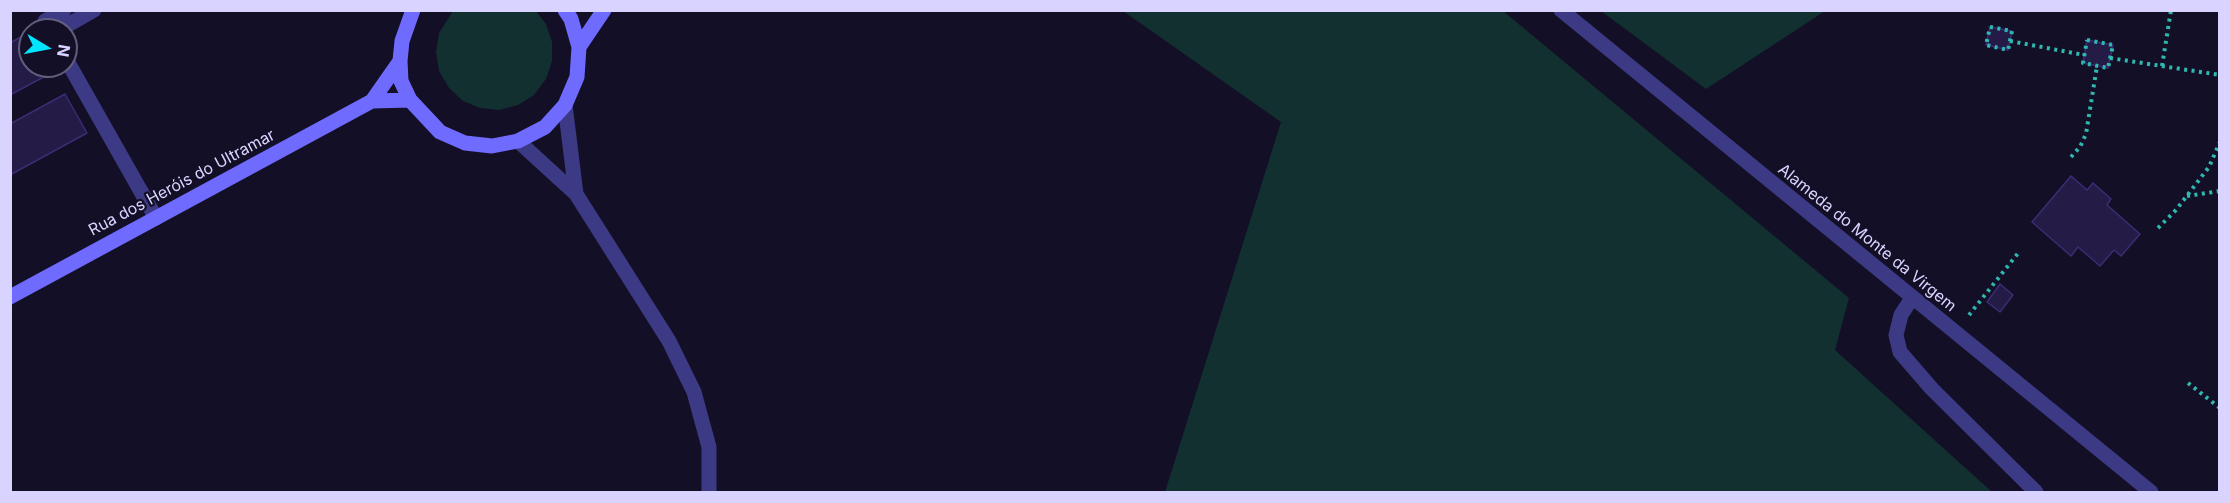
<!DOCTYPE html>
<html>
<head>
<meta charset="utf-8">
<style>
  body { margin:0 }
  #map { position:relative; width:2230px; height:503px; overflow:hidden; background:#130f26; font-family:Inter,sans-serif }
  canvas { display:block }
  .frame { position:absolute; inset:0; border:12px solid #d9d4ff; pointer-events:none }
  .north { position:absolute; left:18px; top:18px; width:60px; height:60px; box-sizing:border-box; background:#130f26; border:2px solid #625e7d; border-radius:50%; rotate:100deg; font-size:16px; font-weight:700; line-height:24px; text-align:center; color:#d9d4ff }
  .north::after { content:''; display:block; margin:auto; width:21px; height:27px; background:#00e5ff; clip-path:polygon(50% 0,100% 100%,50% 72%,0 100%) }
</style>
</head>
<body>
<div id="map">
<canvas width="2230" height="503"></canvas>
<div class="frame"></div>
<div class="north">N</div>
</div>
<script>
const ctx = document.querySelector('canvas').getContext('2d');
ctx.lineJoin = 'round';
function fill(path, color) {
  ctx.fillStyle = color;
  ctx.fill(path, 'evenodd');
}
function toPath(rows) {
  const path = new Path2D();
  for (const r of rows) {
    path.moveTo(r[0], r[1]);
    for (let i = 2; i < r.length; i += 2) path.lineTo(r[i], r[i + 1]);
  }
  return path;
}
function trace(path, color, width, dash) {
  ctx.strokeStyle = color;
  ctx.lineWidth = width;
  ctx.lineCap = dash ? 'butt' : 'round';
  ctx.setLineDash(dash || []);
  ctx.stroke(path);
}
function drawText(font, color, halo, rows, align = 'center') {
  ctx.font = font + ' Inter,sans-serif';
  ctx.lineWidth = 4.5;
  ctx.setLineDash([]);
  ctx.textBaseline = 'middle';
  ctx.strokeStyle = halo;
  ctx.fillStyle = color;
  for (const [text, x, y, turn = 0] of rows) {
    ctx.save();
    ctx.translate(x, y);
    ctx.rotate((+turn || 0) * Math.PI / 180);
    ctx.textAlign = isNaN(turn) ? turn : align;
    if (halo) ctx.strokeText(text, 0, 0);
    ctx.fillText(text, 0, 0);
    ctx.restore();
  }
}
fill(toPath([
  [453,11,536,11,546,24,552,42,552,61,546,79,534,95,518,105,499,110,480,108,463,101,449,88,439,71,436,52,439,33],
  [1123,11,1503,11,1849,298,1835,350,1992,492,1165,492,1281,122],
  [1601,11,1825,11,1706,89]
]), '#12302f');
const building = toPath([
  [1990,27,2012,31,2008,50,1986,45,1990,27],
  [30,32,30,66,50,66,53,72,10,95,10,43,30,32],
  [2087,40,2113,45,2108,68,2083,63,2087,40],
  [65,94,87,133,10,175,10,124,65,94],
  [2071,176,2087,190,2093,183,2111,199,2107,205,2140,234,2121,256,2114,250,2100,266,2078,247,2071,256,2032,222,2071,176],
  [2000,284,2013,295,2000,312,1987,302,2000,284]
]);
fill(building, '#241b47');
trace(building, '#3b2d73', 1.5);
trace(toPath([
  [2176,10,2185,10],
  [1990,27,2012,31,2008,50,1986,45,1990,27],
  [2087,40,2113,45,2108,68,2083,63,2087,40],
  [2010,41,2084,55],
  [2110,58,2220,75],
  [2162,66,2171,10],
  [2071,157,2080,147,2086,134,2097,66],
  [2187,196,2220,191],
  [2158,228,2176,210,2209,167,2220,142],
  [1969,315,2019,252],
  [2188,383,2220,408]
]), '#2fb8b0', 4, [3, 4.5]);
trace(toPath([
  [45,21,64,10],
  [59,30,94,10],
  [66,59,156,218]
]), '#3d3a85', 15);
trace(toPath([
  [1561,10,2151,492],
  [565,105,576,194],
  [518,141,576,194,669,341,694,392,709,447,709,492],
  [1912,298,1901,315,1896,335,1900,352,1932,389,2036,492]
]), '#3d3a85', 15);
trace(toPath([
  [413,10,402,41,400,61,401,81,410,100,440,132,465,143,492,146,518,141,545,127,565,105,577,77,579,47,571,19,565,10],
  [579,47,604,10],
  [372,101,400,61],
  [10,297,372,101,410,100]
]), '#6f6bff', 15);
drawText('16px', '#d9d4ff', '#130f26', [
  ["Rua dos Heróis do Ultramar",182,183,-28],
  ["Alameda do Monte da Virgem",1867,238,39]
]);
</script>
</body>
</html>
